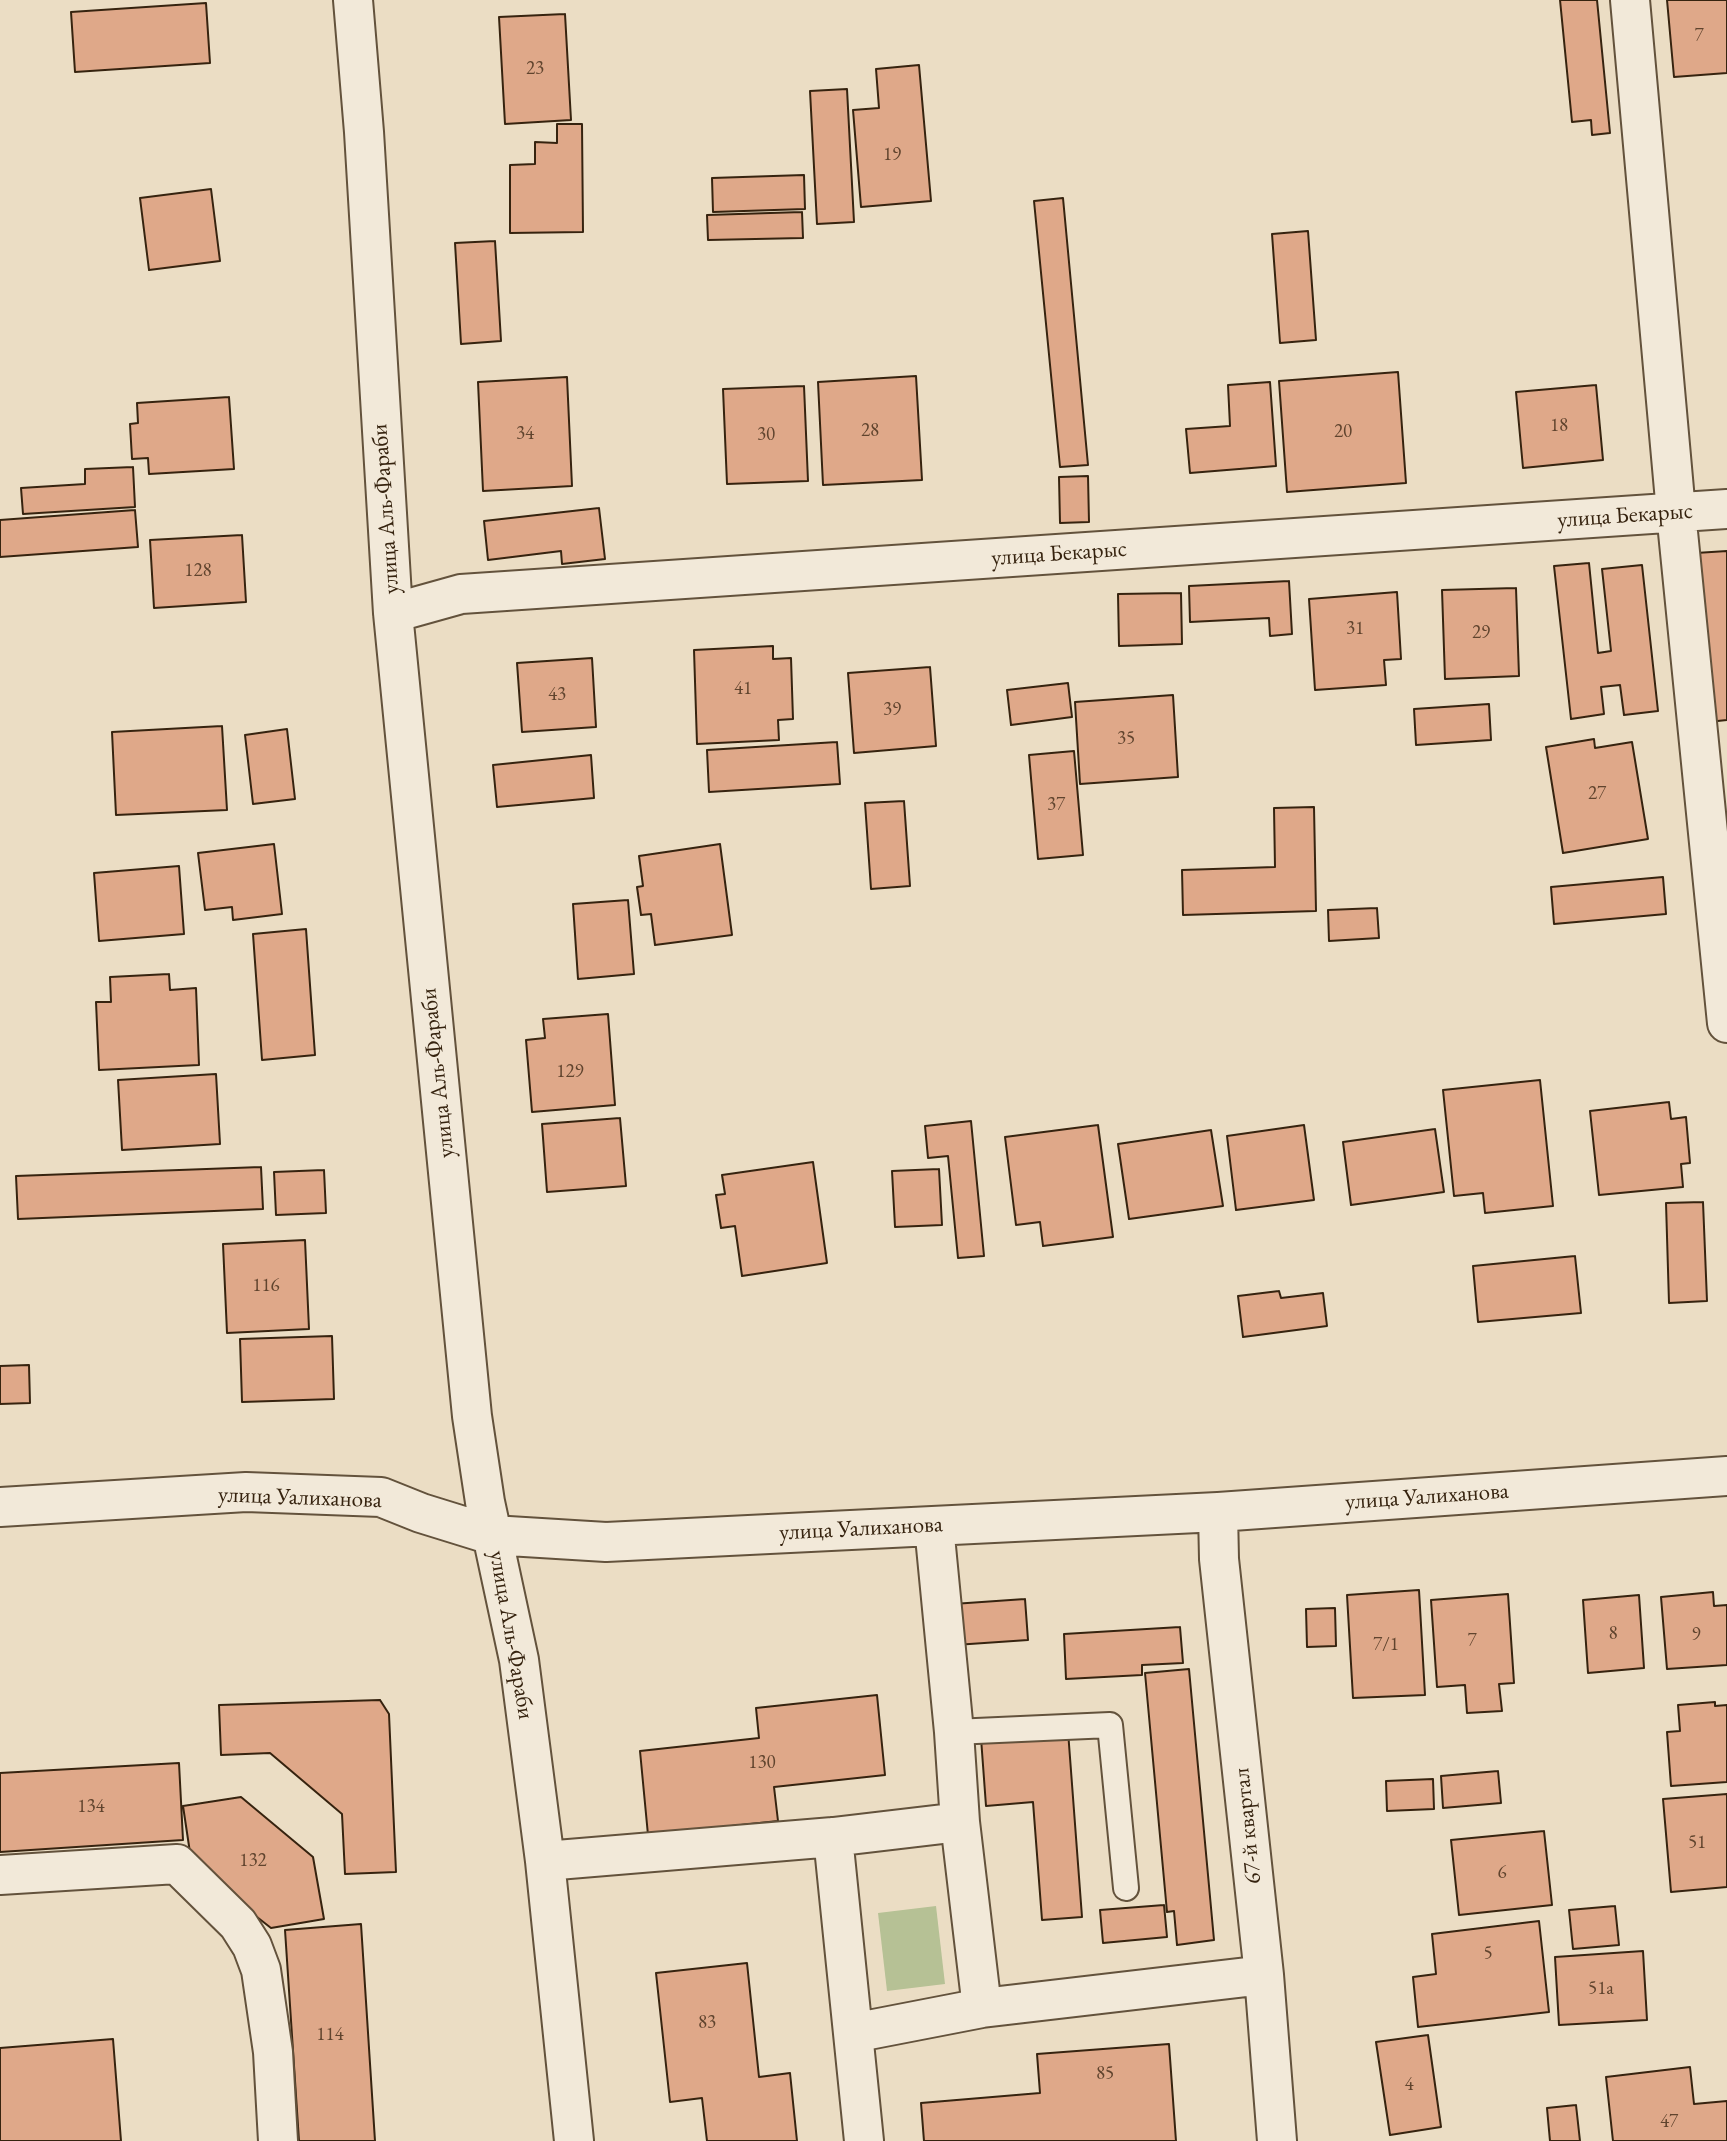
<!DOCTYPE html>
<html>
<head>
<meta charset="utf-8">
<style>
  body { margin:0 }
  canvas { display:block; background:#ebddc4 }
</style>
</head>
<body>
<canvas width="1727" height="2141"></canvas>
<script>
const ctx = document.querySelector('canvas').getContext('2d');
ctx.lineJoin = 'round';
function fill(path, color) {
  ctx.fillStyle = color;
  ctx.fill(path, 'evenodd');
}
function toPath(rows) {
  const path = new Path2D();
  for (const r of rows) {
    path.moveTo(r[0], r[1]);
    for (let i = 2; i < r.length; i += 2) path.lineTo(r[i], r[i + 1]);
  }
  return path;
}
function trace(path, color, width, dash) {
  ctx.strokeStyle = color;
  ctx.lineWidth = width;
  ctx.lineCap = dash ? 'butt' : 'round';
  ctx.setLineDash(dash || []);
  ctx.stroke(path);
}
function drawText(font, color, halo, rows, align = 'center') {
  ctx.font = font + ' "EB Garamond",serif';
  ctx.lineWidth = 6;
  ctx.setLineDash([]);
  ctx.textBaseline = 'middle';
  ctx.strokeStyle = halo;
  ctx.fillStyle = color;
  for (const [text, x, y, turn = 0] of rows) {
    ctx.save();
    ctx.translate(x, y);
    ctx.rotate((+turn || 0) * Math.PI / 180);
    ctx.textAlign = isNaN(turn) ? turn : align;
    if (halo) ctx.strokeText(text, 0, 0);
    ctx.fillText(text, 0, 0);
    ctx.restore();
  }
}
fill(toPath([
  [936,1906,945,1984,887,1991,878,1913]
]), '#b6c195');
const building = toPath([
  [1560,0,1597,0,1610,133,1592,135,1591,120,1572,122,1560,0],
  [1667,0,1727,0,1727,73,1674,77,1667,0],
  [206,3,210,63,75,72,71,12,206,3],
  [565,14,571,120,505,124,499,17,565,14],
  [919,65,931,201,861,207,853,110,879,108,876,69,919,65],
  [847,89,854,222,817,224,810,91,847,89],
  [557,124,582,124,583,232,510,233,510,165,535,164,535,142,557,143,557,124],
  [804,175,805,209,713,212,712,178,804,175],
  [211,189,220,261,149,270,140,198,211,189],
  [1063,198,1088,465,1060,467,1034,201,1063,198],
  [802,212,803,238,708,240,707,215,802,212],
  [1308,231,1316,340,1280,343,1272,234,1308,231],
  [495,241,501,341,461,344,455,243,495,241],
  [1398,372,1406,483,1287,492,1279,381,1398,372],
  [916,376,922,480,823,485,818,382,916,376],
  [567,377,572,486,483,491,478,382,567,377],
  [1270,382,1276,466,1190,473,1186,429,1230,426,1228,385,1270,382],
  [1596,385,1603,460,1523,468,1516,392,1596,385],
  [804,386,808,481,727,484,723,389,804,386],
  [229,397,234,469,149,474,148,458,132,459,130,424,138,423,137,403,229,397],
  [133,467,135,507,23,514,21,488,85,484,85,469,133,467],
  [1088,476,1089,522,1060,523,1059,477,1088,476],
  [599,508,605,559,562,564,561,551,488,560,484,521,599,508],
  [135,510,138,547,0,557,0,520,135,510],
  [242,535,246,602,154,608,150,540,242,535],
  [1727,551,1727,720,1708,722,1696,553,1727,551],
  [1589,563,1598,653,1611,651,1602,569,1642,565,1658,711,1624,715,1620,685,1601,687,1604,714,1571,719,1554,566,1589,563],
  [1289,581,1292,634,1270,636,1269,618,1190,622,1189,586,1289,581],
  [1516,588,1519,676,1445,679,1442,590,1516,588],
  [1397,592,1401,659,1384,660,1386,685,1315,690,1309,599,1397,592],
  [1181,593,1182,644,1119,646,1118,594,1181,593],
  [773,646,773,659,791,658,793,719,778,720,779,740,697,744,694,650,773,646],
  [592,658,596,727,522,732,517,663,592,658],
  [930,667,936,746,854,753,848,673,930,667],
  [1068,683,1072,717,1011,725,1007,690,1068,683],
  [1173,695,1178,777,1080,784,1075,702,1173,695],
  [1489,704,1491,740,1416,745,1414,709,1489,704],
  [222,726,227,810,116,815,112,732,222,726],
  [287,729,295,799,253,804,245,735,287,729],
  [1594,739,1595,748,1632,742,1648,839,1563,853,1546,747,1594,739],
  [837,742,840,784,709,792,707,750,837,742],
  [1074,751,1083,855,1038,859,1029,755,1074,751],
  [591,755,594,798,497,807,493,765,591,755],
  [904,801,910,886,871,889,865,803,904,801],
  [1314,807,1316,911,1183,915,1182,870,1275,867,1274,808,1314,807],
  [274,844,282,914,233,920,232,907,205,910,198,853,274,844],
  [720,844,732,935,655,945,651,914,641,915,637,887,643,886,639,856,720,844],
  [179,866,184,934,99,941,94,873,179,866],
  [1663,877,1666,914,1554,924,1551,887,1663,877],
  [628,900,634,974,578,979,573,904,628,900],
  [1377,908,1379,938,1329,941,1328,910,1377,908],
  [306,929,315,1055,262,1060,253,934,306,929],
  [169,974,170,990,196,988,199,1065,99,1070,96,1002,111,1002,110,977,169,974],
  [608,1014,615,1105,532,1112,526,1040,545,1038,543,1019,608,1014],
  [216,1074,220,1144,122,1150,118,1080,216,1074],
  [1540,1080,1553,1206,1485,1213,1483,1193,1454,1196,1443,1090,1540,1080],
  [1669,1102,1671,1119,1686,1117,1690,1163,1681,1164,1683,1187,1599,1195,1590,1111,1669,1102],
  [620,1118,626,1186,547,1192,542,1124,620,1118],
  [971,1121,984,1256,958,1258,948,1156,928,1158,925,1126,971,1121],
  [1098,1125,1113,1237,1043,1246,1040,1222,1016,1225,1005,1137,1098,1125],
  [1304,1125,1314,1200,1236,1210,1227,1136,1304,1125],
  [1435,1129,1444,1192,1351,1205,1343,1142,1435,1129],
  [1211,1130,1223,1206,1129,1219,1118,1144,1211,1130],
  [813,1162,827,1263,742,1276,735,1226,721,1228,716,1195,725,1194,722,1175,813,1162],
  [261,1167,263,1209,18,1219,16,1176,261,1167],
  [939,1169,942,1225,895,1227,892,1171,939,1169],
  [324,1170,326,1213,276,1215,274,1172,324,1170],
  [1703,1202,1707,1301,1669,1303,1666,1203,1703,1202],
  [305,1240,309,1329,227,1333,223,1244,305,1240],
  [1575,1256,1581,1313,1478,1322,1473,1266,1575,1256],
  [1279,1291,1281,1298,1323,1293,1327,1326,1243,1337,1238,1296,1279,1291],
  [332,1336,334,1399,242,1402,240,1339,332,1336],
  [29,1365,30,1403,0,1404,0,1366,29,1365],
  [1419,1590,1425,1695,1353,1698,1347,1595,1419,1590],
  [1713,1592,1714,1606,1727,1605,1727,1665,1667,1669,1661,1597,1713,1592],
  [1508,1594,1514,1683,1499,1684,1502,1711,1467,1713,1465,1685,1437,1687,1431,1600,1508,1594],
  [1639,1595,1644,1668,1588,1673,1583,1600,1639,1595],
  [1025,1599,1028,1640,955,1645,953,1604,1025,1599],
  [1335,1608,1336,1646,1307,1647,1306,1609,1335,1608],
  [1180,1627,1183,1663,1142,1665,1142,1675,1066,1679,1064,1634,1180,1627],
  [1189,1669,1214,1940,1177,1945,1174,1911,1167,1912,1145,1673,1189,1669],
  [877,1695,885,1775,774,1787,778,1821,648,1835,640,1751,759,1738,756,1708,877,1695],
  [380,1700,389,1714,396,1872,345,1874,342,1814,270,1753,221,1755,219,1705,380,1700],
  [1715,1702,1715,1706,1727,1705,1727,1782,1671,1786,1667,1732,1680,1731,1678,1705,1715,1702],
  [1068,1731,1082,1917,1042,1920,1033,1802,986,1806,981,1738,1068,1731],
  [179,1763,183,1840,0,1852,0,1773,179,1763],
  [1498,1771,1501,1803,1443,1808,1441,1776,1498,1771],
  [1433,1779,1434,1809,1387,1811,1386,1781,1433,1779],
  [1727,1794,1727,1887,1671,1892,1663,1799,1727,1794],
  [241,1797,313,1857,324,1919,271,1928,192,1866,183,1806,241,1797],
  [1544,1831,1552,1905,1459,1915,1451,1840,1544,1831],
  [1164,1905,1167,1937,1103,1943,1100,1910,1164,1905],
  [1615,1906,1619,1945,1573,1949,1569,1910,1615,1906],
  [1539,1921,1549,2012,1418,2027,1413,1977,1436,1974,1432,1934,1539,1921],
  [361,1924,375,2141,299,2141,285,1930,361,1924],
  [1643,1951,1647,2020,1559,2025,1555,1957,1643,1951],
  [747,1963,759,2077,790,2073,797,2141,707,2141,702,2098,670,2102,656,1973,747,1963],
  [1428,2035,1441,2127,1390,2135,1376,2042,1428,2035],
  [113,2039,121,2141,0,2141,0,2048,113,2039],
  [1169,2044,1176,2141,924,2141,921,2103,1040,2093,1037,2054,1169,2044],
  [1690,2067,1694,2104,1727,2101,1727,2141,1613,2141,1606,2077,1690,2067],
  [1576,2105,1580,2141,1550,2141,1547,2108,1576,2105]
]);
fill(building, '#dfa889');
trace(building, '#36230f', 2);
const service = toPath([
  [954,1732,1110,1725,1126,1888]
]);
const minor = toPath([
  [353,0,364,132,393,613,472,1416,485,1502,519,1660,545,1861,574,2141],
  [1630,0,1676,512,1727,1023],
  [393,613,461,594,1727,509],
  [0,1507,246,1492,381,1497,421,1513,492,1535,606,1542,1218,1512,1727,1476],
  [1218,1512,1219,1559,1264,1975,1277,2141],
  [934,1526,954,1732,960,1822,982,2008],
  [833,1837,864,2141],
  [545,1861,833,1837,960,1822],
  [0,1875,177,1864,238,1924,252,1946,261,1970,273,2052,278,2141],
  [853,2033,982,2008,1264,1975]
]);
trace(service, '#63523c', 28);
trace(minor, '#63523c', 42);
trace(service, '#f2e9d9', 24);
trace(minor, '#f2e9d9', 38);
drawText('19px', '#60442e', null, [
  ["7",1699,36],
  ["23",535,69],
  ["19",892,155],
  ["18",1559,426],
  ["28",870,431],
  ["20",1343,432],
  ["34",525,434],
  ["30",766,435],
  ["128",198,571],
  ["31",1355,629],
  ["29",1481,633],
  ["41",743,689],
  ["43",557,695],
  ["39",892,710],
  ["35",1126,739],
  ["27",1597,794],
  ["37",1056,805],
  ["129",570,1072],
  ["116",266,1286],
  ["8",1613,1634],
  ["9",1696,1635],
  ["7",1472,1641],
  ["7/1",1386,1645],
  ["130",762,1763],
  ["134",91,1807],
  ["51",1697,1843],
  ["132",253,1861],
  ["6",1502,1873],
  ["5",1488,1954],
  ["51а",1601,1989],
  ["83",707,2023],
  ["114",330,2035],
  ["85",1105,2074],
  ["4",1409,2085],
  ["47",1669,2122]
]);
drawText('23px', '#36230f', '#f2e9d9', [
  ["улица Аль-Фараби",386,509,-94],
  ["улица Бекарыс",1625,516,-4],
  ["улица Бекарыс",1059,554,-4],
  ["улица Аль-Фараби",438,1073,-96],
  ["улица Уалиханова",1427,1497,-4],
  ["улица Уалиханова",300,1498,2],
  ["улица Уалиханова",861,1529,-3],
  ["улица Аль-Фараби",511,1635,80],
  ["67-й квартал",1248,1826,-96]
]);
</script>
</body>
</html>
